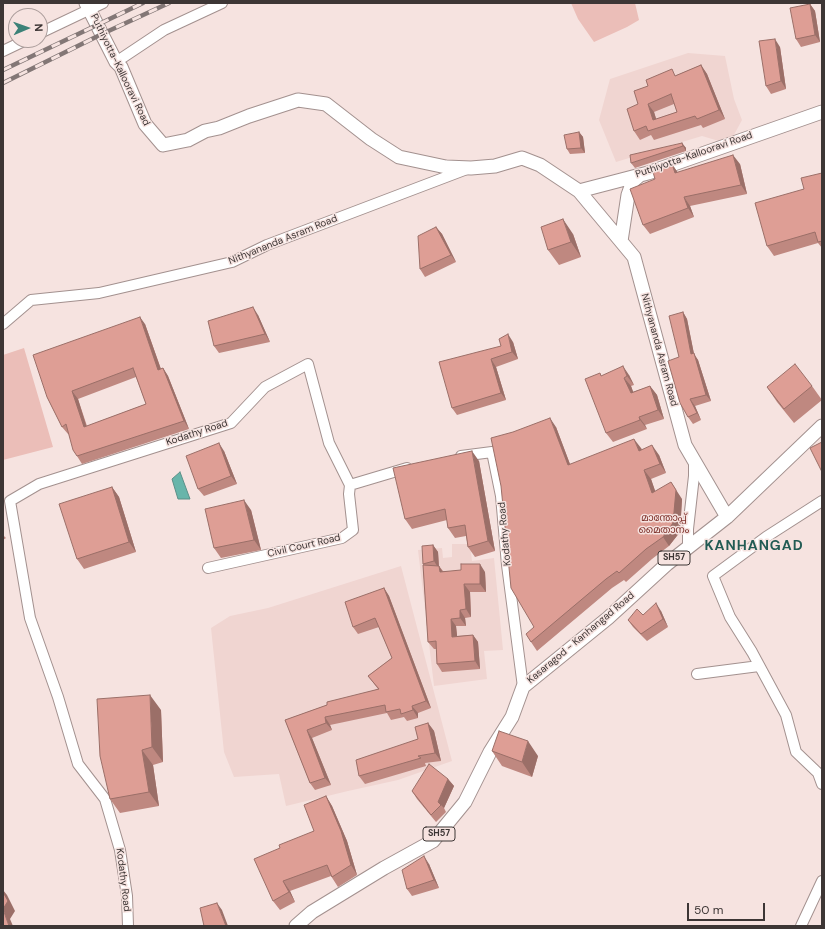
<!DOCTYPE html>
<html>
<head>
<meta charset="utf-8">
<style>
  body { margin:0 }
  #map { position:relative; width:825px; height:929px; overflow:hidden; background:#f6e3e0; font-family:"DM Sans",sans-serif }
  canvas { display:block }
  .frame { position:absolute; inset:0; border:4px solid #3d3635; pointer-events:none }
  .north { position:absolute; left:8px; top:8px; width:40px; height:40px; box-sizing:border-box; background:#f6e3e0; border:1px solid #ac9e9c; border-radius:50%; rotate:88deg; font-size:11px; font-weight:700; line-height:16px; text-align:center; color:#3d3635 }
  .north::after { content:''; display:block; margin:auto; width:14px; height:18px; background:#3c8278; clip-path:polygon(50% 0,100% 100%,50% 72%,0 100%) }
  .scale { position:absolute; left:687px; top:903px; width:78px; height:18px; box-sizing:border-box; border:2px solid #3d3635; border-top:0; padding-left:5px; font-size:12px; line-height:14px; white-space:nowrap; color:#3d3635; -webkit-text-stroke:3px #f6e3e0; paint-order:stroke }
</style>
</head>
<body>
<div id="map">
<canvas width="825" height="929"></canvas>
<div class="frame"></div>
<div class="north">N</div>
<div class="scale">50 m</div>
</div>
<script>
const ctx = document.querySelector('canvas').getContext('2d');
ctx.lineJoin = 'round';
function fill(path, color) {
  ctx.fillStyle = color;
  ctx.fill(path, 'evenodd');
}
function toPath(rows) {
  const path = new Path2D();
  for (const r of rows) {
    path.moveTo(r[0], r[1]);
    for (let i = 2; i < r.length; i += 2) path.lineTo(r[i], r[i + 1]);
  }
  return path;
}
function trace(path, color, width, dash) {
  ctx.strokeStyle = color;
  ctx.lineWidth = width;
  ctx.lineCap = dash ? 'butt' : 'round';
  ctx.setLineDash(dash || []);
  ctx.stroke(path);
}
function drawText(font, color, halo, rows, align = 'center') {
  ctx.font = font + ' "DM Sans","Noto Sans Malayalam",sans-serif';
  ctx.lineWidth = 3;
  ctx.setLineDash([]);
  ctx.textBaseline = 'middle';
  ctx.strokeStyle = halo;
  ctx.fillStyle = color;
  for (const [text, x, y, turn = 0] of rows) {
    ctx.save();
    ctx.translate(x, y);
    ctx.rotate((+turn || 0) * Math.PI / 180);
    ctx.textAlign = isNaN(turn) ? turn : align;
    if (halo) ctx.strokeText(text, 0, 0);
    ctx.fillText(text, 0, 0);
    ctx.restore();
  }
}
fill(toPath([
  [688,53,725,56,734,99,742,120,729,144,702,136,616,162,599,120,610,79],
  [452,544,470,544,472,561,494,558,503,650,484,651,487,679,434,686,418,550,442,548,443,558,452,557],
  [401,566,452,761,398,780,348,791,286,806,279,774,234,777,224,752,211,628,230,616,268,608]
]), '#f0d5d1');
fill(toPath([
  [571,3,635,3,639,20,627,27,594,42,578,19],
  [24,348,53,447,3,460,3,355]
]), '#ebbeb8');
const water = toPath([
  [180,472,190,499,178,499,172,479,180,472]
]);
fill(water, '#68b5aa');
trace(water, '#5b8f87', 1);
const minor = toPath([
  [40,33,103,3],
  [3,51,26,40],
  [116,62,164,30,222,3],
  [3,324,31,300,99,293,232,262,267,245,467,169],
  [461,456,492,452,501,496,507,565,523,687],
  [822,501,766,537,713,576,730,617,752,652,786,715,796,752,818,773,822,784],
  [688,547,688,529,694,476,694,462],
  [208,568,342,538,353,530,349,494,350,485],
  [697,674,759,666],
  [128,926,127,896,120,850,105,799,78,764,58,697,30,618,10,501,39,484,231,423,265,387,308,364,329,443,350,485,407,468],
  [801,926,822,881]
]);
const major = toPath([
  [86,3,116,62,121,67,145,124,163,145,188,140,205,131,219,128,249,116,298,100,326,104,371,139,399,157,446,167,471,168,495,166,522,158,540,165,579,191,634,257,685,445,727,517],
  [579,191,648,173,822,112],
  [621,241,628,195,633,181,640,175],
  [296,926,312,912,384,868,433,841,465,802,490,752,512,717,523,687,608,618,667,564,727,517,822,426]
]);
trace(minor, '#a3918f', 12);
trace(major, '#a3918f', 15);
trace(minor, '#fff', 10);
trace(major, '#fff', 13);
const rail = toPath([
  [3,70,143,3],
  [3,83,102,34,169,3]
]);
trace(rail, '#837776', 4.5);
trace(rail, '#f6e3e0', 3, [9]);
fill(toPath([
  [810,4,815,11,820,42,801,47,796,39],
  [780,47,786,89,771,94,766,86],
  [701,65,707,74,725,119,703,128,701,125,654,140,651,135,640,140,634,131,638,104,677,75],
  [674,104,677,112,656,119,654,112],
  [579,132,583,137,585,153,570,154,567,149],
  [682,143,686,148,686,151,635,168,631,163],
  [672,164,678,173,740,164,747,194,690,206,694,217,650,234,643,225,655,179],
  [822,173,822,248,818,243,774,256,767,246,804,189],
  [436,227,442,234,456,262,425,277,420,269],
  [573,234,581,257,559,265,548,250],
  [683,312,687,319,694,354,698,360,711,401,695,406,701,420,693,424,688,417,679,357],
  [258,315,270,342,219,353,214,346],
  [145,324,161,369,163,368,168,376,189,429,82,464,77,456,69,434,68,434,62,427,47,397],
  [136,377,146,404,87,426,78,399],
  [513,342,518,359,496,367,506,400,457,415,452,408,501,346],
  [629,375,634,385,631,386,633,392,650,386,657,395,664,419,645,425,647,429,613,442,606,433,602,376],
  [812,386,822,400,794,423,777,402,767,387],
  [556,427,570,464,641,448,642,450,659,455,666,473,651,479,655,491,682,499,680,532,669,546,652,559,626,582,624,580,612,588,537,651,531,642,534,627],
  [224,451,237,484,204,496,198,489],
  [479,461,495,551,475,557,468,547,466,536,455,538,448,528,447,520,412,529,405,519],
  [112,487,119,497,136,552,84,569,77,559],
  [251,510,261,550,221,558,214,548],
  [3,535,6,538,3,540],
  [433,545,438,552,439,566,443,571,485,572,486,592,470,592,471,617,465,618,466,626,456,626,457,636,473,635,478,642,480,669,442,672,437,664,436,649,434,649,428,642,423,564],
  [384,588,389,596,431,708,418,713,418,718,407,721,404,717,391,720,387,713,330,725,332,730,312,738,331,785,315,790,310,783,285,720,327,705,378,689,368,676,392,658,379,627,358,634,353,627],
  [661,611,668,627,647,641,633,627,628,620],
  [161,710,163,762,153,765,159,806,120,813,110,799],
  [428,723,434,731,441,761,425,763,426,766,365,784,359,776,418,739],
  [492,751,538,756,532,777,502,766],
  [448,779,454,786,444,808,446,812,436,822,417,799,412,791],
  [326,796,332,806,347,841,357,875,338,887,331,876,290,891,295,902,280,910,273,901,280,848,314,831],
  [429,864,439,888,412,896,407,889]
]), '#bf8880');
fill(toPath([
  [810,4,815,11,820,42,815,35],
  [775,39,780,47,786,89,781,81],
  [701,65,707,74,725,119,719,110],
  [648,104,654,112,659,128,653,120],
  [579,132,583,137,585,153,581,148],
  [682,143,686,148,686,151,683,146],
  [733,155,740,164,747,194,741,185],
  [672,164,678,173,675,173],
  [684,197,690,206,694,217,688,208],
  [563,219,573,234,581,257,571,242],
  [436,227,442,234,456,262,451,255],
  [253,307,258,315,270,342,265,334],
  [683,312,687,319,694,354,698,360,711,401,706,395,691,354],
  [140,317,145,324,164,378,158,370],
  [508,334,513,342,518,359,512,352],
  [491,359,496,367,506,400,501,393],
  [623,366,629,375,634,385,627,376],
  [163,368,168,376,189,429,184,421],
  [624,378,631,386,637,402,631,393],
  [650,386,657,395,664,419,658,410],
  [72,391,78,399,89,435,84,427],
  [690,399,695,406,701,420,697,413],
  [639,417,645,425,647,429,640,420],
  [550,418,556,427,574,475,568,465],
  [634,439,641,448,646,460,639,451],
  [219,443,224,451,237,484,231,476],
  [652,445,659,455,666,473,660,464],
  [472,451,479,461,495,551,488,541],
  [644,470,651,479,659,502,652,493],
  [671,482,682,499,680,532,669,546,663,537],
  [112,487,119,497,136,552,129,542],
  [244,500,251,510,261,550,254,540],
  [433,545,438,552,439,569,434,561],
  [480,564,485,572,486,592,480,584],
  [439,566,444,574,440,572],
  [464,584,470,592,471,617,466,609],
  [384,588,389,596,431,708,426,701],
  [656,603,661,611,668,627,663,619],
  [460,610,465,618,466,626,460,618],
  [451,619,456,626,458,644,452,637],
  [473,635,478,642,480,669,475,661],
  [150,695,161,710,163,762,152,747],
  [412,706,418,713,418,718,413,710],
  [325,717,330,725,332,730,326,723],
  [428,723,434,731,441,761,435,753],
  [307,730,312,738,331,785,325,778],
  [528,741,538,756,532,777,522,762],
  [142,750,153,765,159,806,149,792],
  [448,779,454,786,444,808,438,802],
  [326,796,332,806,347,841,357,875,351,865],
  [424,856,429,864,439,888,434,880],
  [283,881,290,891,295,902,289,892],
  [3,890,7,895,15,911,10,919,13,926,9,926,3,909],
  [217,903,222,910,228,926,226,926]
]), '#9b6f68');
const building = toPath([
  [810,4,815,35,796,39,790,8,810,4],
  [775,39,781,81,766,86,759,41,775,39],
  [701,65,719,110,697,119,695,116,648,131,646,126,634,131,627,109,638,104,634,91,648,86,646,80,672,69,675,76,701,65],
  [671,94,677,112,653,120,648,104,671,94],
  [579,132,581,148,567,149,564,135,579,132],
  [682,143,683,146,631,163,630,155,682,143],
  [733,155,741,185,684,197,688,208,643,225,630,189,655,179,653,172,672,164,675,173,733,155],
  [822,173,822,241,818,242,815,232,767,246,755,203,804,189,801,178,822,173],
  [563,219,571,242,548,250,541,227,563,219],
  [436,227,451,255,420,269,418,236,436,227],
  [253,307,265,334,214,346,208,321,253,307],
  [683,312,691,354,694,353,706,395,690,399,697,413,688,417,680,403,668,361,679,357,669,316,683,312],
  [140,317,158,370,163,368,184,421,77,456,73,450,66,424,62,427,47,397,33,355,140,317],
  [133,368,146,404,84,427,72,391,133,368],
  [508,334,512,352,491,359,501,393,452,408,439,362,501,346,499,339,508,334],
  [795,364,812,386,784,409,767,387,795,364],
  [623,366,627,376,624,378,631,393,650,386,658,410,639,417,640,420,606,433,585,379,600,373,601,376,623,366],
  [550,418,568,465,634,439,639,451,652,445,660,464,644,470,652,493,671,482,676,490,673,523,663,537,646,549,619,573,617,571,606,579,531,642,526,634,534,627,511,588,501,486,491,438,513,432,550,418],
  [822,442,822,472,810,448,822,442],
  [219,443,231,476,198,489,186,456,219,443],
  [472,451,488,541,468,547,465,525,448,528,445,509,405,519,393,468,472,451],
  [112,487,129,542,77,559,59,504,112,487],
  [244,500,254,540,214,548,205,509,244,500],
  [433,545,434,561,423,564,422,546,433,545],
  [461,564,480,564,480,584,464,584,466,609,460,610,460,618,451,619,452,637,473,635,475,661,437,664,436,641,428,642,423,565,439,566,440,572,461,570,461,564],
  [384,588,426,701,412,706,413,710,401,714,400,709,386,712,385,705,325,717,326,723,307,730,325,778,310,783,285,720,327,705,327,702,379,689,368,676,392,658,375,618,353,627,345,602,384,588],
  [656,603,663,619,641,634,628,620,637,609,643,615,656,603],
  [150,695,152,747,142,750,149,792,110,799,100,756,97,699,150,695],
  [428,723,435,753,418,756,421,758,359,776,356,760,418,739,415,727,428,723],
  [499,731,528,741,522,762,492,751,499,731],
  [429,764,448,779,438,802,441,805,431,815,412,791,429,764],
  [326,796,341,831,351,865,332,877,327,865,283,881,289,892,273,901,254,859,280,848,279,845,314,831,304,805,326,796],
  [424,856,434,880,407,889,402,870,424,856],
  [3,892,8,901,3,909,9,926,3,926,3,892],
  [217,903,226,926,204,926,200,908,217,903]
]);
fill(building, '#de9e95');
trace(building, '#9b6f68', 1);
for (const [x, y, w] of [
  [674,558,32],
  [439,834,32]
]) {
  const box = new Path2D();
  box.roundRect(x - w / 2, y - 7, w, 14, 3);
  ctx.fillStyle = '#f6e3e0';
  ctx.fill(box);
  trace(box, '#3d3635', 1);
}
drawText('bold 9px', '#3d3635', null, [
  ["SH57",674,558],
  ["SH57",439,834]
]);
drawText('10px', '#3d3635', '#f6e3e0', [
  ["Puthiyotta-Kallooravi Road",120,70,64],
  ["Puthiyotta-Kallooravi Road",694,155,-19],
  ["Nithyananda Asram Road",283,240,-22],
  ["Nithyananda Asram Road",659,350,75],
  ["Kodathy Road",197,433,-18],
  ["Kodathy Road",505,534,-95],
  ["Civil Court Road",304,546,-13],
  ["Kasaragod - Kanhangad Road",581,638,-40],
  ["Kodathy Road",123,880,83]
]);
drawText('10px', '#7e312b', '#f6e3e0', [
  ["മാന്തോപ്പ്",664,518],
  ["മൈതാനം",664,530]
]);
ctx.letterSpacing = '1px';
drawText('bold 14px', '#225b54', '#f6e3e0', [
  ["KANHANGAD",754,546]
]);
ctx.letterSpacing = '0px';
</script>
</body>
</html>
